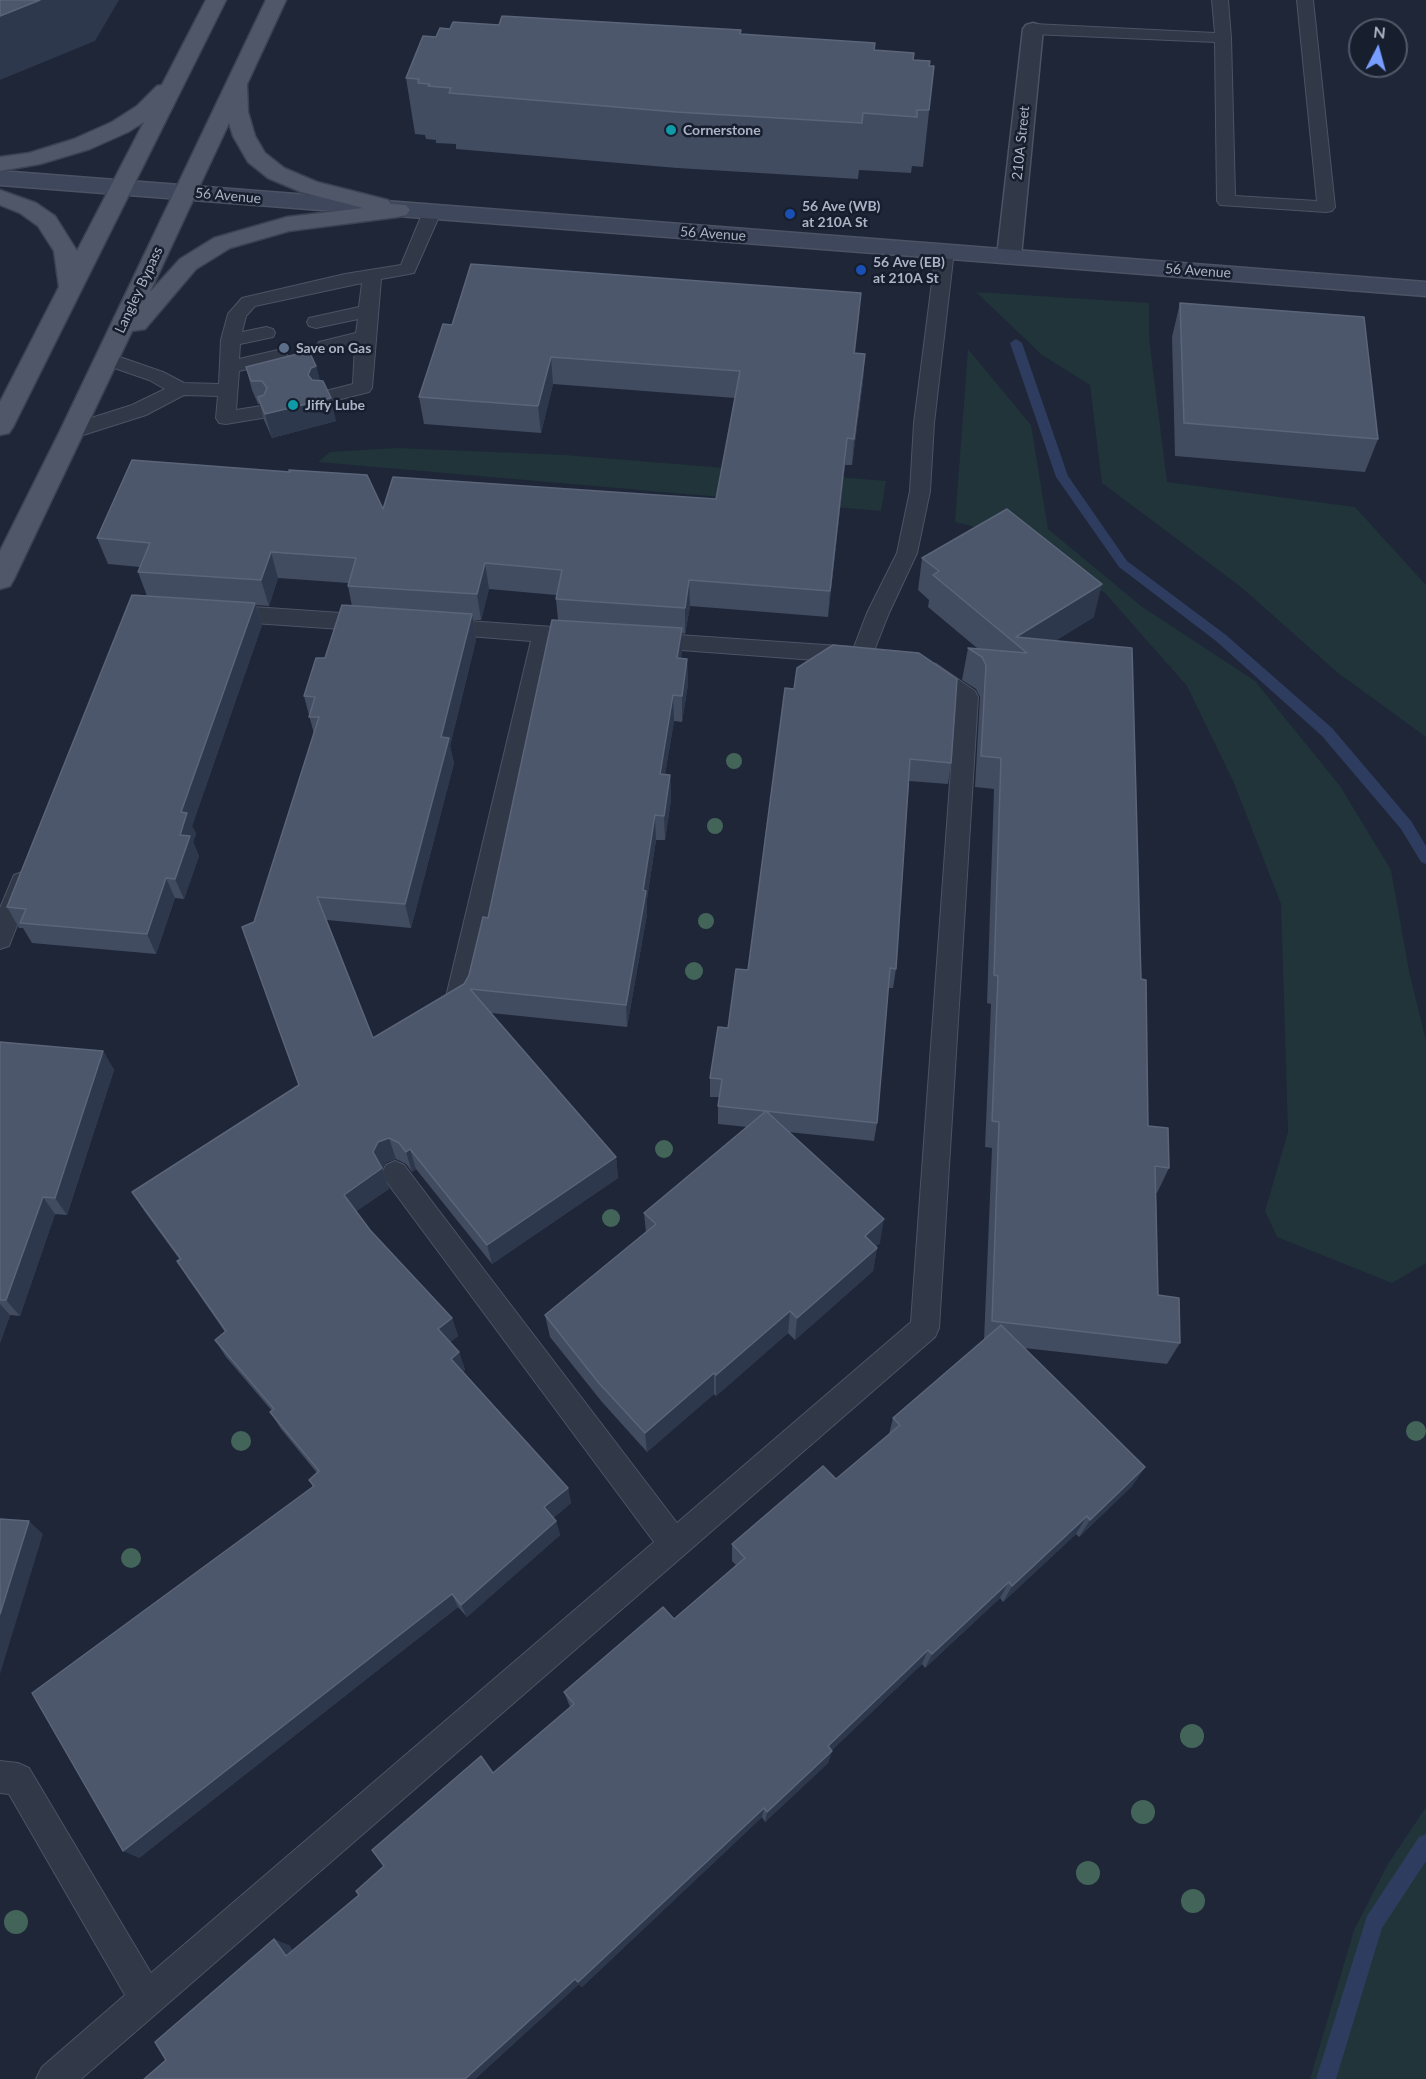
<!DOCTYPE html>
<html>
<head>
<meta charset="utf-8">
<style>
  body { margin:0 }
  #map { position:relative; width:1426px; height:2079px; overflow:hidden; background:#1e2638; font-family:Lato,sans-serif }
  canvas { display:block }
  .north { position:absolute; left:1348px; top:18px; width:60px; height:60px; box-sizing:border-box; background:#171e2d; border:2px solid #525a6a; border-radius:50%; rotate:6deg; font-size:16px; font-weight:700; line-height:24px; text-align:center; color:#abb3c6 }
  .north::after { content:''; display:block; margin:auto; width:21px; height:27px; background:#779dff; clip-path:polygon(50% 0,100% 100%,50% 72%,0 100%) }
</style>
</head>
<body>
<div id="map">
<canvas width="1426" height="2079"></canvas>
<div class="north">N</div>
</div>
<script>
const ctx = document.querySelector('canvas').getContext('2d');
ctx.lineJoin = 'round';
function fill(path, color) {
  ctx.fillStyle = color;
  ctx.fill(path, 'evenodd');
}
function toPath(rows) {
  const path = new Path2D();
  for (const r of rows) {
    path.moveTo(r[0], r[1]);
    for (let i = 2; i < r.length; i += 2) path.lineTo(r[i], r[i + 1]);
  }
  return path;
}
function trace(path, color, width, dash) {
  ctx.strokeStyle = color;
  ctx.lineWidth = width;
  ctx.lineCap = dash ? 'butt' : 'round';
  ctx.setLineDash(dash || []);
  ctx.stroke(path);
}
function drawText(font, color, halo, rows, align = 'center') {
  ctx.font = font + ' Lato,sans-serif';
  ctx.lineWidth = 5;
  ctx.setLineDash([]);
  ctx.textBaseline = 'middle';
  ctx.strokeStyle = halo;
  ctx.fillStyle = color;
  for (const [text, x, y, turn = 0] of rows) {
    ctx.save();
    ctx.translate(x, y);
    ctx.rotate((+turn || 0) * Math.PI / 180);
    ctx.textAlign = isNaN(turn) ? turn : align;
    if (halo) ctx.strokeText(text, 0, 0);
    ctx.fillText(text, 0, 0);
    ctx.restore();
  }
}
fill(toPath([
  [976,292,1149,303,1149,338,1167,482,1355,507,1426,585,1426,737,1338,673,1241,587,1102,483,1090,385,1042,355],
  [968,349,1031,425,1048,529,1141,606,1255,681,1340,786,1391,870,1409,971,1426,1041,1426,1263,1392,1283,1277,1237,1265,1211,1288,1132,1281,904,1234,783,1187,686,1105,593,1020,538,955,522],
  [396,448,565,455,886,481,881,511,318,462,330,452],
  [1426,1807,1426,2079,1310,2079,1354,1930,1388,1864]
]), '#203439');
fill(toPath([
  [1016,339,1022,343,1068,476,1127,561,1226,635,1332,728,1411,821,1426,846,1426,864,1421,862,1401,829,1322,736,1216,641,1119,567,1056,477,1010,343,1016,339],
  [1426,1834,1426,1861,1382,1928,1336,2079,1316,2079,1367,1916,1419,1837,1426,1834]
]), '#2e3d5f');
const service = toPath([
  [1212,0,1228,0,1231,38,1235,196,1317,201,1297,0,1313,0,1335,207,1332,211,1326,212,1220,205,1217,201,1215,42,1033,34,1025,29,1033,24,1215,33,1212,0],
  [432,207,438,208,441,212,414,273,381,279,372,388,369,392,325,403,318,401,315,397,318,393,353,384,355,345,326,352,319,350,316,346,319,342,356,333,358,319,316,328,309,326,307,322,309,318,359,307,362,283,255,306,246,316,242,332,266,327,273,329,275,333,273,337,240,344,239,359,278,350,285,352,288,356,285,360,239,371,236,410,261,406,268,407,271,412,268,417,226,424,219,423,216,418,218,396,184,395,146,415,80,436,73,438,66,436,63,431,66,426,132,405,165,389,149,380,100,363,97,359,100,355,114,355,163,372,184,383,219,384,221,340,228,314,242,298,345,274,401,265,423,212,426,208,432,207],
  [945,246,951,247,954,251,934,423,930,491,917,553,889,613,870,661,855,663,641,647,638,641,641,635,649,633,854,647,867,613,897,553,910,491,914,423,936,251,939,247,945,246],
  [224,605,370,615,378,617,381,623,378,629,370,631,224,621,216,618,213,613,216,608,224,605],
  [439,619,582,629,590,631,593,637,590,643,582,645,553,643,472,997,468,1004,459,1007,450,1004,446,997,531,641,431,633,428,627,431,621,439,619],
  [928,662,936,664,975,691,978,697,939,1328,935,1337,81,2079,36,2079,42,2067,125,1995,9,1794,0,1793,0,1761,18,1763,29,1768,151,1973,654,1542,386,1181,382,1173,386,1165,395,1161,404,1165,677,1523,911,1322,956,700,920,676,917,670,920,664,928,662],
  [22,872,30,875,34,882,9,946,0,949,0,908,14,875,22,872]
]);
const minor = toPath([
  [1033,23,1040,25,1043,29,1021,256,1017,261,1009,263,1001,261,997,256,1023,29,1026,25,1033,23]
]);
const secondary = toPath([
  [0,171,1426,282,1426,296,0,185,0,171]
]);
const primary = toPath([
  [206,0,226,0,13,427,9,433,0,435,0,402,59,287,54,251,38,226,20,213,0,205,0,190,36,203,55,216,77,251,144,122,128,132,90,149,40,164,0,171,0,157,29,153,74,139,112,122,137,106,157,86,162,85,206,0],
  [266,0,286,0,247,84,248,112,255,136,265,153,284,168,317,182,388,200,391,204,406,205,410,210,406,215,398,217,289,231,230,248,196,269,145,329,132,331,14,579,10,586,0,589,0,551,60,431,266,0],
  [229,123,233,136,248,162,268,178,301,192,363,208,287,217,214,238,180,259,150,292,229,123]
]);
trace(service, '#4c5364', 2);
trace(minor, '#4c5364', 3);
trace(secondary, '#4c5364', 3);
trace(primary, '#3b4252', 3);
fill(service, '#313949');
fill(minor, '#313949');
fill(secondary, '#3f475c');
fill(primary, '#4f5769');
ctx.fillStyle = '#436559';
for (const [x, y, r] of [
  [734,761,8],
  [715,826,8],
  [706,921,8],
  [694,971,9],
  [664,1149,9],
  [611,1218,9],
  [1416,1431,10],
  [241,1441,10],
  [131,1558,10],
  [1192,1736,12],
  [1143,1812,12],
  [1088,1873,12],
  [1193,1901,12],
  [16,1922,12]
]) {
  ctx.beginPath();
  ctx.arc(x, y, r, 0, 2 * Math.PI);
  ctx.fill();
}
fill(toPath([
  [499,25,741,30,741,34,875,50,913,60,930,66,934,66,923,167,912,166,911,173,859,170,858,179,677,168,456,149,456,144,436,143,436,140,426,139,425,135,415,134,406,78,436,37,450,29],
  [861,293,855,353,865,354,863,381,852,465,845,465,828,617,690,606,685,634,682,633,681,658,687,659,688,684,682,722,674,721,665,774,670,775,671,800,665,840,656,840,647,899,647,914,627,1027,491,1013,616,1157,618,1178,492,1264,416,1169,412,1172,406,1164,396,1159,385,1163,382,1169,389,1189,356,1211,370,1230,452,1318,458,1336,450,1342,459,1352,465,1370,463,1371,568,1488,571,1503,553,1518,556,1521,560,1535,467,1617,458,1607,139,1858,313,1487,309,1480,317,1473,281,1429,270,1412,272,1411,226,1357,215,1340,225,1332,189,1280,177,1261,180,1260,145,1212,132,1192,299,1085,254,922,314,734,304,696,352,606,348,586,348,583,278,578,269,606,256,605,262,625,192,826,196,834,193,842,199,856,184,899,175,898,156,954,32,943,23,928,19,928,7,907,147,596,138,572,140,567,108,564,97,538,383,509,716,499,735,398,553,384,541,433,424,424,419,397,452,325],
  [489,589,556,595,556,599,558,620,488,918,469,975,464,984,373,1038,327,920,411,928,454,763,450,746,476,640,473,620,481,620],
  [1180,303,1378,439,1365,472,1175,456,1172,337],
  [316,366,320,381,336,421,272,438,264,420,260,404,258,404,252,390,246,367],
  [922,558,1094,617,1055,641,1141,979,1148,1126,1169,1168,1157,1193,1156,1193,1158,1295,1180,1343,1167,1364,1024,1348,1145,1467,1132,1486,1079,1537,1076,1534,1003,1602,1000,1598,925,1668,922,1664,832,1750,828,1763,765,1822,762,1817,582,1987,579,1984,475,2079,144,2079,166,2060,289,1945,293,1951,359,1895,493,1773,570,1707,564,1692,674,1619,736,1565,732,1561,732,1544,836,1479,889,1434,893,1418,984,1340,992,1148,985,1147,991,1004,987,1003,994,789,975,787,980,697,976,689,962,680,968,648,977,648,928,607,929,600,918,590],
  [785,688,951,763,948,784,909,781,896,969,893,988,888,988,877,1123,874,1141,788,1132,880,1243,876,1246,877,1248,873,1271,795,1340,788,1333,716,1396,714,1394,647,1452,602,1402,550,1337,545,1315,646,1233,644,1213,747,1127,718,1124,718,1106,720,1097,710,1097,710,1078,748,970],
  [0,1042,103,1051,114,1070,67,1215,55,1214,20,1316,10,1315,0,1343]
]), '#414c61');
fill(toPath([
  [40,0,119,0,95,41,0,80,0,16],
  [861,293,859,320,852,380,854,353],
  [865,354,863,381,852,465,854,439],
  [551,357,553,384,541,433,538,406],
  [316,366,322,390,308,375,311,368],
  [331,398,336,421,272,438,265,414],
  [847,438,845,465,828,617,830,591],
  [271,552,278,578,269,606,261,580],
  [485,563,489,589,481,620,477,594],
  [689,580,690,606,685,634,685,608],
  [1102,584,1094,617,1026,659,1027,653,1016,637],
  [255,603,262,625,192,826,196,834,193,842,199,856,184,899,175,879,181,812],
  [472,614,476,640,450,746,454,763,411,928,405,904,441,737],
  [682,628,682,654,677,684,677,658],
  [687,659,688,684,682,722,682,696],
  [673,695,674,721,661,799,660,774],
  [670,775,671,800,665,840,664,816],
  [655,815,656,840,647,899,647,914,627,1027,626,1005],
  [166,878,175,898,156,954,147,934],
  [103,1051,114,1070,67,1215,55,1198],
  [389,1138,396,1159,385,1163,382,1169,389,1189,351,1215,344,1195,378,1142],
  [410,1149,416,1169,412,1172,406,1152],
  [616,1157,618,1178,492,1264,487,1245],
  [43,1197,55,1214,20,1316,6,1300],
  [884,1219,880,1243,861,1260,865,1236],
  [877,1248,873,1271,795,1340,797,1318],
  [0,1304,10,1315,0,1343],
  [790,1311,788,1333,716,1396,716,1375],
  [452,1318,458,1336,444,1347,438,1329],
  [459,1352,465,1370,457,1376,451,1359],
  [714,1373,714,1394,647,1452,645,1433],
  [1145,1467,1132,1486,1079,1537,1090,1520],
  [568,1488,571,1503,548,1522,544,1507],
  [1087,1516,1076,1534,1003,1602,1012,1586],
  [29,1521,43,1534,0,1674,0,1614],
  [556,1521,560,1535,467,1617,461,1605],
  [1009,1582,1000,1598,925,1668,932,1654],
  [452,1594,458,1607,139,1858,123,1851],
  [928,1650,922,1664,824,1758,828,1746],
  [832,1751,828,1763,765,1822,767,1812],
  [764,1808,762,1817,582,1987,579,1984,475,2079,465,2079],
  [274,1939,289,1945,301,1962,286,1956]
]), '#2e384c');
const building = toPath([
  [0,0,40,0,0,16,0,0],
  [502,16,741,30,740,34,875,43,874,50,914,53,913,60,930,61,929,66,934,66,929,110,917,110,917,117,863,113,862,123,676,112,449,93,451,88,428,86,430,84,418,83,419,79,406,78,423,36,436,37,440,28,450,29,453,22,499,25,502,16],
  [471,264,861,293,854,353,865,354,854,439,847,438,830,591,689,580,685,608,556,599,562,570,485,563,477,594,348,586,356,558,271,552,261,580,138,572,150,543,97,538,132,460,290,472,289,470,367,475,383,509,393,477,716,499,740,371,551,357,538,406,419,397,443,324,452,325,471,264],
  [1180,303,1364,317,1378,439,1184,423,1180,303],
  [309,351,316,366,311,368,308,375,312,380,323,381,331,398,265,414,258,397,264,395,267,388,262,381,251,381,246,367,309,351],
  [1007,509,1102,584,1016,637,1132,648,1141,979,1146,980,1148,1126,1168,1128,1169,1168,1155,1166,1158,1295,1179,1298,1180,1343,992,1321,999,1122,992,1121,998,976,994,975,1001,758,981,756,986,665,982,657,968,648,1027,653,933,575,939,571,922,558,1007,509],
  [132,595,255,603,181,812,187,813,180,835,190,836,175,879,166,878,147,934,20,923,26,909,7,907,132,595],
  [342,605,472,614,441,737,449,738,405,904,317,897,373,1038,464,984,469,975,483,917,488,918,552,620,682,628,677,658,687,659,682,696,673,695,660,774,670,775,664,816,655,815,643,890,646,891,626,1005,470,989,616,1157,487,1245,410,1149,406,1152,399,1143,389,1138,378,1142,373,1152,382,1168,344,1195,370,1230,452,1318,438,1329,459,1352,451,1359,568,1488,544,1507,556,1521,461,1605,452,1594,123,1851,32,1693,314,1486,309,1480,319,1471,270,1412,274,1409,215,1340,226,1331,177,1261,181,1259,132,1192,299,1085,242,927,254,922,319,717,309,717,315,697,304,696,316,658,325,658,342,605],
  [833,645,919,653,957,679,951,763,910,759,896,969,890,968,877,1123,718,1106,722,1079,710,1078,718,1027,728,1028,736,969,748,970,785,688,794,689,797,668,833,645],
  [0,1042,103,1051,55,1198,43,1197,6,1300,0,1300,0,1042],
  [766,1111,884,1219,865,1236,877,1248,797,1318,790,1311,716,1375,714,1373,645,1433,598,1382,545,1315,656,1224,644,1213,766,1111],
  [1001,1325,1145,1467,1090,1520,1087,1516,1012,1586,1009,1582,932,1654,928,1650,828,1746,832,1751,767,1812,764,1808,578,1982,575,1979,465,2079,144,2079,166,2060,155,2042,274,1939,286,1956,359,1895,356,1891,384,1866,372,1850,481,1756,493,1773,574,1704,564,1692,663,1607,674,1619,745,1558,732,1544,823,1466,836,1479,900,1425,893,1418,1001,1325],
  [0,1519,29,1521,0,1614,0,1519]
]);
fill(building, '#4c576c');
trace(building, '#5b657a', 1.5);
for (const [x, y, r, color] of [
  [671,130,6,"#0f9aa8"],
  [790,214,6,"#1a4fb4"],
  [861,270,6,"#1a4fb4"],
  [284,348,6,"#5c6f8a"],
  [293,405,6,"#0f9aa8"]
]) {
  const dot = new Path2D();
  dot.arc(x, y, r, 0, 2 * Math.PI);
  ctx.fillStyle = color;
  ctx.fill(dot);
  trace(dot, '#171e2d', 2);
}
drawText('bold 14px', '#abb3c6', '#171e2d', [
  ["Cornerstone",683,130],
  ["56 Ave (WB)",802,206],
  ["at 210A St",802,222],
  ["56 Ave (EB)",873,262],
  ["at 210A St",873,278],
  ["Save on Gas",296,348],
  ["Jiffy Lube",305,405]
], 'left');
drawText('14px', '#abb3c6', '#171e2d', [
  ["210A Street",1021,143,-84],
  ["56 Avenue",228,196,5],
  ["56 Avenue",713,234,4],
  ["56 Avenue",1198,271,4],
  ["Langley Bypass",139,290,-65]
]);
</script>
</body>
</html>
